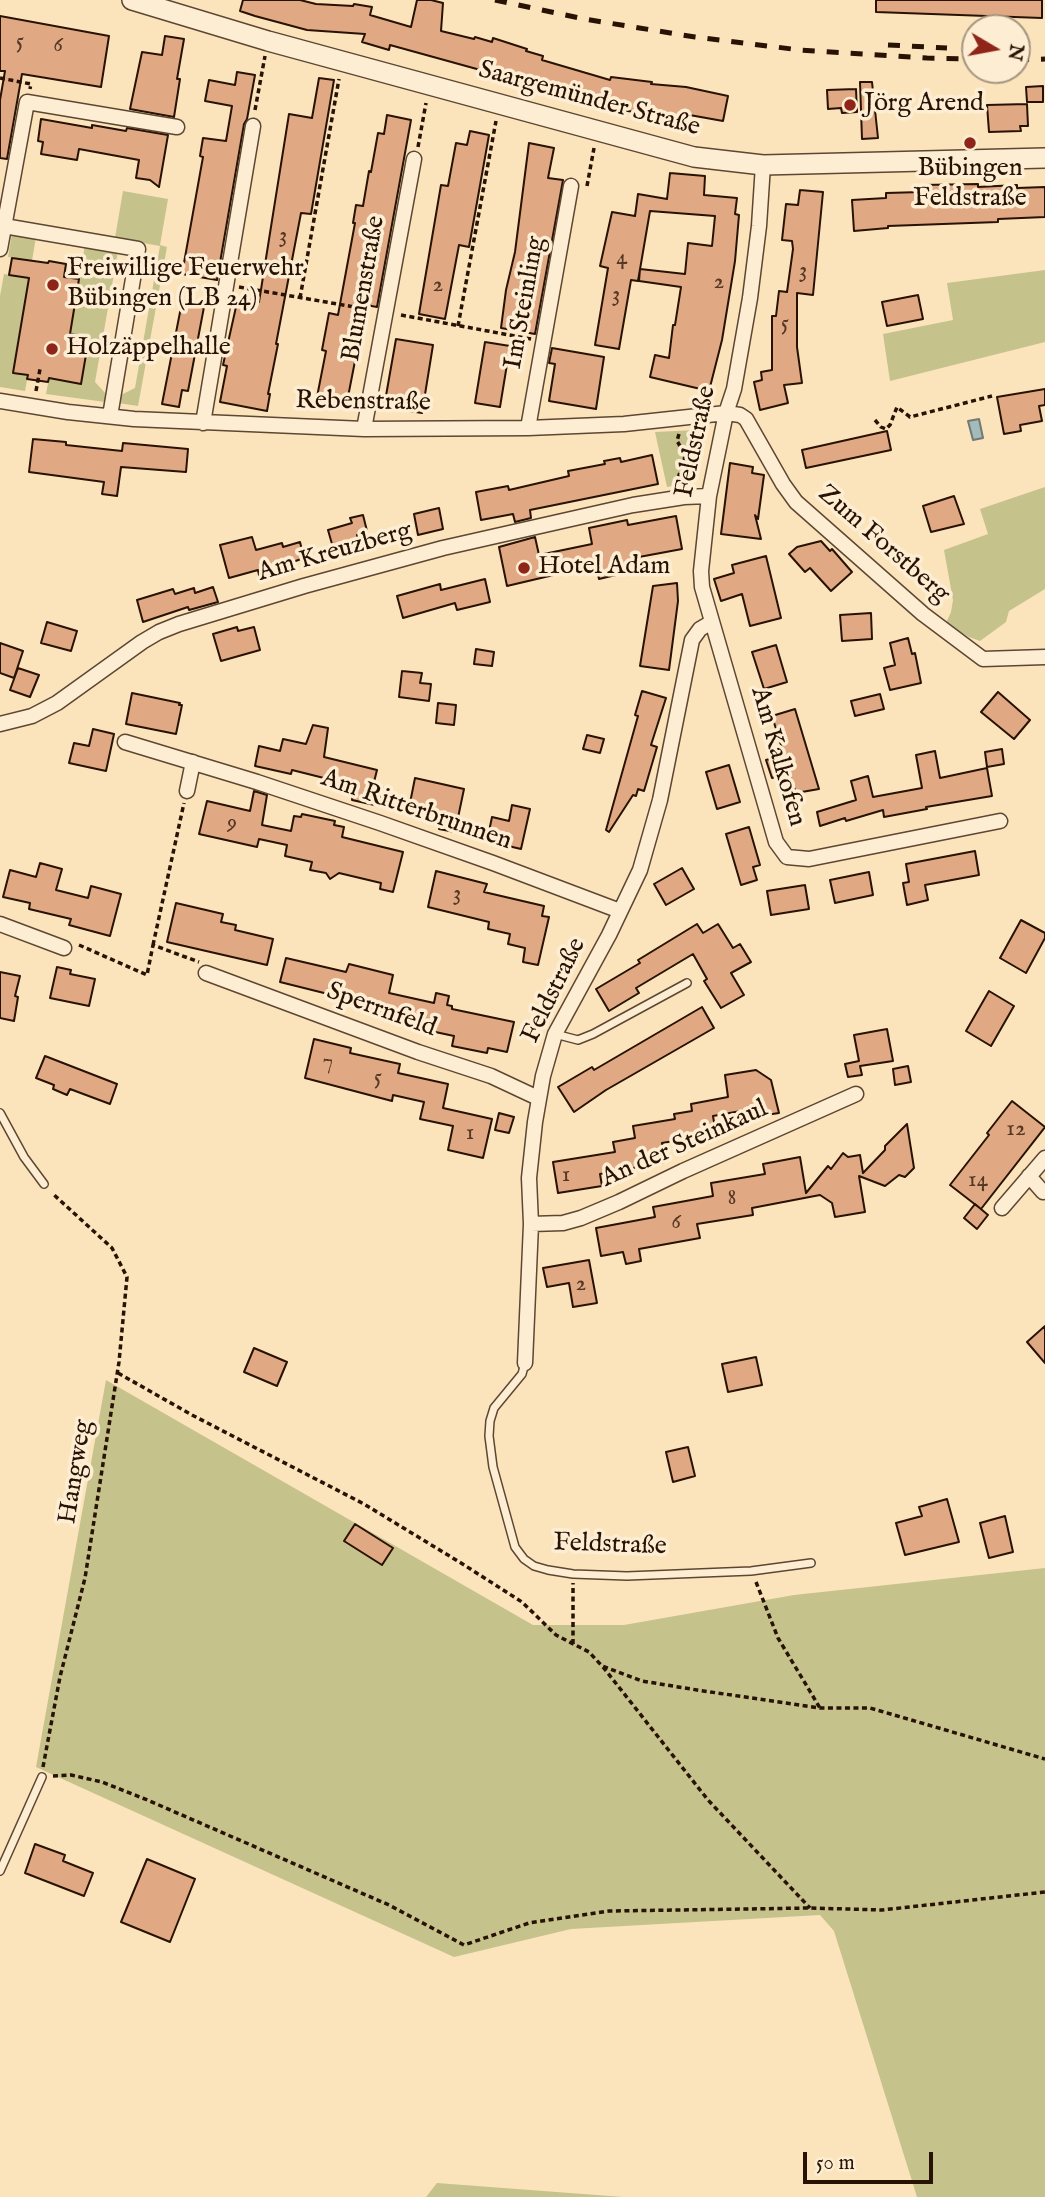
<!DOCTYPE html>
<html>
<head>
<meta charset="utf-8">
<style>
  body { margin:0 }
  #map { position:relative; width:1045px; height:2197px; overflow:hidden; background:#fbe4bb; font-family:"IM FELL English",serif }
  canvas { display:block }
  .north { position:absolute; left:961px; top:14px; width:70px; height:70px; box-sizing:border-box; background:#fcedd3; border:2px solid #a79580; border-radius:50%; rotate:100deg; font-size:19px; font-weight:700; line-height:28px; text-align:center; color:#281204 }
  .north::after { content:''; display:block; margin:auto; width:24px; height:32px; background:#8f2418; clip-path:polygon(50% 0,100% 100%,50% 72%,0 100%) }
  .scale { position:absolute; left:803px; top:2152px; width:130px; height:32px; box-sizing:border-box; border:4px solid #281204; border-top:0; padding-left:9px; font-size:21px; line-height:24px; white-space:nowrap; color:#281204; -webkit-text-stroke:5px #fcedd3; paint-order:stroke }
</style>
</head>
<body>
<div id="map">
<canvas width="1045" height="2197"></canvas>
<div class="north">N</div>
<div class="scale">50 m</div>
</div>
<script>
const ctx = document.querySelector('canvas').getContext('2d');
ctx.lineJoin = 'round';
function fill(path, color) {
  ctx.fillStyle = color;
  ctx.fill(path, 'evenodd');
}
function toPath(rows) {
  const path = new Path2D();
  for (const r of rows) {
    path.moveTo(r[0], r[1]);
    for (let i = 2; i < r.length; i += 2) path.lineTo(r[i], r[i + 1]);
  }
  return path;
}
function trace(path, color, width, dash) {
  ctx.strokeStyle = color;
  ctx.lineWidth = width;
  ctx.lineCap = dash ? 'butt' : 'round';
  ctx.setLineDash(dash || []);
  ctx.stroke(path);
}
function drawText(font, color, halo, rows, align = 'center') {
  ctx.font = font + ' "IM FELL English",serif';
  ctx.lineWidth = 7;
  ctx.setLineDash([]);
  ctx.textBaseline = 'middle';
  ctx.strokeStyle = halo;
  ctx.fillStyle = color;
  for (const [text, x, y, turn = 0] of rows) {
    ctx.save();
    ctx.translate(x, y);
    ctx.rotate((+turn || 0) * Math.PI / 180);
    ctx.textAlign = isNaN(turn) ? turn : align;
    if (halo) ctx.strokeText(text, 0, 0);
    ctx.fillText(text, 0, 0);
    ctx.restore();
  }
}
fill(toPath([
  [123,191,168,199,160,245,167,247,138,406,118,403,119,396,135,388,160,246,115,238],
  [12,233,36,237,13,372,28,375,25,391,0,387,0,296,4,274,24,277,27,260,8,257],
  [85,245,118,251,95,382,106,394,105,402,46,394,49,378,80,384,70,334],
  [1045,270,1045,342,890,381,883,334,953,320,947,283],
  [697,430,704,433,705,439,698,473,687,483,667,487,655,432],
  [1045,487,1045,589,1009,611,1006,622,980,641,969,637,946,623,951,612,953,600,944,550,988,534,980,509],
  [106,1380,533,1625,624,1625,794,1595,1045,1568,1045,2197,917,2197,834,1931,820,1915,571,1929,454,1957,36,1767],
  [437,2183,623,2197,426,2197]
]), '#c6c28b');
const water = toPath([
  [979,419,983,438,973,440,968,421,979,419]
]);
fill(water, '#a3bcbb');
trace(water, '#727872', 2);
const building = toPath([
  [243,0,300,0,316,4,353,6,354,4,372,7,370,15,411,27,417,0,431,0,443,3,441,31,474,39,475,37,492,42,493,38,527,49,526,51,543,56,542,60,610,80,611,77,652,82,651,84,686,87,728,96,723,121,684,114,683,120,661,118,661,115,619,110,620,104,592,102,551,91,552,90,518,80,519,76,485,67,484,71,390,45,389,50,362,42,365,34,307,30,255,16,240,11,243,0],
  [876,0,1042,0,1042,18,876,12,876,0],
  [0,16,109,36,101,87,22,74,7,159,0,158,0,100,5,71,0,71,0,16],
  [165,36,184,39,177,79,180,79,174,117,130,109,142,52,162,55,165,36],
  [237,72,255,75,247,119,244,124,217,280,182,274,203,157,200,156,203,138,226,141,232,106,205,101,209,80,235,85,237,72],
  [319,78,334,80,311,214,301,213,276,344,278,344,268,394,270,394,267,411,220,402,227,366,223,365,238,298,259,302,289,114,312,118,319,78],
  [860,82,872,82,878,138,862,139,860,82],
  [1043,86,1043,102,1027,102,1026,87,1043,86],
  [856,89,857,112,842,113,841,108,828,109,827,90,856,89],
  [1027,104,1028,126,1020,126,1021,131,989,132,987,105,1027,104],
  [387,115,411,120,377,307,366,305,346,407,316,402,326,351,322,350,329,313,338,315,355,223,353,223,356,205,363,206,369,171,371,172,378,133,384,134,387,115],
  [41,119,92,128,92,125,126,131,127,128,168,135,159,187,150,180,136,178,139,160,79,149,77,160,41,154,43,142,38,141,41,119],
  [470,131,489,135,469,247,459,245,445,319,419,314,441,185,448,186,456,143,467,145,470,131],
  [529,143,554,148,548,178,563,180,535,334,501,328,506,290,515,252,529,143],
  [670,173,705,176,704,195,737,198,735,214,739,215,735,261,722,340,709,391,650,377,655,355,669,358,673,325,675,325,681,287,639,281,640,269,685,274,688,243,712,246,715,216,650,211,638,281,631,280,619,349,595,345,608,268,600,266,612,212,635,216,638,194,667,199,670,173],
  [978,184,978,187,1017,185,1017,188,1045,187,1045,217,998,219,998,222,888,226,888,228,854,231,852,200,886,198,886,193,922,192,922,185,978,184],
  [800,190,823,192,813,295,797,293,797,347,802,383,784,385,788,403,760,410,754,382,762,380,761,372,772,370,772,316,776,316,779,291,787,292,793,249,792,241,782,240,786,204,798,205,800,190],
  [12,258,48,263,49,261,66,264,64,277,79,279,70,334,89,337,81,384,49,378,48,382,27,379,28,375,13,373,29,278,9,275,12,258],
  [918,295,923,319,887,326,882,302,918,295],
  [182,302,204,307,188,391,182,390,179,407,162,404,182,302],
  [396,339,433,345,422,413,384,407,396,339],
  [485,342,510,346,500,407,475,403,485,342],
  [552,348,604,357,596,409,549,401,555,364,549,363,552,348],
  [1045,389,1045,405,1039,406,1042,421,1020,425,1021,431,1004,434,997,397,1045,389],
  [887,431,891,450,806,468,802,450,887,431],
  [33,439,66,442,66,445,122,451,123,443,188,449,186,472,121,467,117,496,102,494,104,482,29,472,33,439],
  [652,455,658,484,530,510,531,518,515,522,513,514,481,520,476,492,508,486,509,490,569,476,568,471,605,464,604,461,620,458,621,462,652,455],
  [730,463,753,467,752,473,764,475,758,519,755,515,761,539,721,534,730,463],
  [954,496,964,524,931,532,923,506,954,496],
  [439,508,443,529,418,535,414,514,439,508],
  [363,515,367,531,357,535,361,551,336,558,328,530,352,523,350,518,363,515],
  [676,516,682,549,639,557,641,569,599,579,596,565,507,586,499,547,535,537,539,555,592,544,589,528,627,520,628,525,676,516],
  [252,537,256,550,282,543,283,547,300,542,304,558,287,564,290,572,260,580,258,570,229,578,220,545,252,537],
  [821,541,830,551,832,549,852,572,831,591,810,568,805,572,789,554,797,547,821,541],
  [766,556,781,618,750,626,742,594,721,601,714,579,734,573,732,565,766,556],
  [485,579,490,602,457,610,455,603,403,618,397,596,440,584,441,590,485,579],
  [677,583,678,601,669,670,640,666,653,586,677,583],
  [213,587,218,602,189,610,188,607,143,622,137,600,173,589,175,594,194,588,195,593,213,587],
  [871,613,872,639,842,641,840,615,871,613],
  [47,622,77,631,71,651,41,643,47,622],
  [237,627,238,631,254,627,260,650,221,661,213,634,237,627],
  [908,638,912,654,915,653,921,683,890,690,884,668,895,665,890,643,908,638],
  [0,643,23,651,14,678,0,673,0,643],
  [776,645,787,682,764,689,752,652,776,645],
  [476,649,494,652,492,666,474,664,476,649],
  [18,668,39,675,30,697,10,690,18,668],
  [402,671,422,673,420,683,431,684,429,701,399,697,402,671],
  [642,691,666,698,651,745,657,747,644,791,638,789,636,796,633,795,609,832,606,830,638,716,635,715,642,691],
  [998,692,1030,720,1014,739,981,712,998,692],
  [132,693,180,703,179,705,182,705,176,734,126,724,132,693],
  [880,694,884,709,855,716,851,701,880,694],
  [438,703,456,705,454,725,436,723,438,703],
  [795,709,819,789,796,793,789,773,772,778,766,760,784,755,772,716,795,709],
  [313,725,328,728,324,757,377,770,373,786,384,788,379,806,352,800,353,792,331,787,332,780,292,770,291,774,255,766,259,746,280,751,283,739,306,744,313,725],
  [93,729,114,734,106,771,69,763,74,743,89,746,93,729],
  [587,735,604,739,600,753,583,749,587,735],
  [1002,749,1004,764,987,767,985,752,1002,749],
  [935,751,940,778,987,768,992,796,926,807,927,809,884,817,883,810,846,821,845,818,820,826,817,812,856,800,851,781,868,776,873,797,922,788,916,755,935,751],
  [729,765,740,802,717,809,706,772,729,765],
  [415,778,464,789,455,832,439,829,441,820,408,813,415,778],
  [254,791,267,795,262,825,291,831,294,816,301,817,302,814,335,821,334,825,344,827,342,837,403,852,393,892,380,889,381,883,339,873,330,879,326,873,310,870,312,862,285,856,287,845,259,839,257,847,199,834,207,801,250,811,254,791],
  [512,805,530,809,521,849,487,841,492,817,509,821,512,805],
  [749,827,760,865,753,867,757,880,741,885,726,834,749,827],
  [975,851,979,875,925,885,928,900,907,905,903,883,909,882,906,864,975,851],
  [40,863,62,869,56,890,88,898,91,886,121,894,110,936,69,925,71,919,29,909,30,903,3,897,10,870,36,877,40,863],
  [682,868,694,889,666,905,654,884,682,868],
  [436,871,487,884,484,892,544,906,542,916,549,917,538,965,523,962,525,948,508,944,510,934,488,929,489,922,428,907,436,871],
  [869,872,873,895,835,903,830,880,869,872],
  [805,885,809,909,771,915,767,891,805,885],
  [176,903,223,914,221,922,236,925,235,930,273,939,267,965,167,942,176,903],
  [1021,920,1045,933,1045,938,1026,973,1000,958,1021,920],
  [697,924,703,933,718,924,733,948,740,944,751,962,731,973,744,995,721,1008,704,981,707,979,693,954,636,988,639,993,609,1011,596,989,640,963,638,960,697,924],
  [286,958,346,972,349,964,393,975,389,993,434,1003,436,993,449,996,447,1005,452,1006,452,1009,514,1022,507,1052,488,1048,487,1053,452,1046,454,1036,398,1024,400,1016,339,1002,340,997,280,982,286,958],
  [57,967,71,970,70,974,95,979,89,1006,50,998,57,967],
  [0,972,20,976,15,996,18,997,14,1021,0,1018,0,972],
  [989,991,1014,1006,991,1046,966,1031,989,991],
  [702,1007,714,1028,606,1090,574,1112,558,1087,592,1067,594,1070,702,1007],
  [887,1029,893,1061,860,1066,862,1075,848,1077,845,1064,859,1061,854,1035,887,1029],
  [314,1039,351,1048,350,1053,400,1064,398,1073,448,1084,443,1108,492,1119,483,1158,448,1150,453,1126,420,1119,424,1102,393,1095,392,1101,305,1078,314,1039],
  [45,1056,117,1084,110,1104,70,1089,67,1095,53,1089,54,1085,36,1078,45,1056],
  [908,1066,911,1082,895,1085,893,1069,908,1066],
  [756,1070,771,1080,779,1113,753,1117,752,1109,713,1116,716,1134,662,1143,665,1162,600,1174,602,1186,558,1193,553,1162,615,1152,613,1142,635,1138,633,1126,675,1119,674,1114,692,1111,691,1104,728,1097,725,1075,756,1070],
  [1012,1101,1045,1127,981,1209,950,1185,989,1135,987,1133,1012,1101],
  [499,1113,514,1117,509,1133,495,1130,499,1113],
  [907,1124,914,1168,905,1177,899,1175,885,1186,859,1176,865,1212,835,1217,832,1203,820,1195,752,1208,753,1215,697,1224,700,1238,639,1249,641,1261,626,1264,623,1252,601,1256,596,1228,655,1217,653,1207,713,1196,711,1183,765,1174,763,1164,800,1157,806,1193,828,1166,831,1169,843,1153,848,1157,860,1155,863,1173,885,1150,885,1146,907,1124],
  [975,1204,988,1215,977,1229,964,1218,975,1204],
  [589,1260,597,1303,573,1307,569,1283,547,1287,543,1268,589,1260],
  [1045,1326,1045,1363,1027,1342,1045,1326],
  [254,1348,287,1362,277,1386,244,1372,254,1348],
  [756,1357,762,1385,728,1392,722,1364,756,1357],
  [688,1447,695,1476,673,1482,666,1452,688,1447],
  [947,1499,959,1542,905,1555,896,1523,922,1516,919,1507,947,1499],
  [1005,1516,1013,1552,989,1558,980,1523,1005,1516],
  [355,1524,393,1548,382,1565,344,1541,355,1524],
  [35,1844,65,1855,63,1861,93,1873,84,1896,25,1873,35,1844],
  [147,1859,195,1879,170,1942,121,1922,147,1859]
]);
fill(building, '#e0a984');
trace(building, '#281204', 2);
const service = toPath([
  [555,1034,578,1040,593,1034,687,983],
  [0,1113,24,1157,44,1184],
  [525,1363,522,1374,494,1408,490,1421,489,1436,493,1467,515,1547,524,1559,534,1566,548,1570,573,1574,627,1576,751,1571,811,1563],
  [0,1871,42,1777]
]);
const minor = toPath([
  [763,165,759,226,750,298,734,389,726,413,709,496,701,571,702,587,776,842,787,857,809,859,1000,821],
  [4,226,138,249,110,416],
  [0,249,27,102,177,127],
  [0,401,68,412,134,419,364,429,528,428,624,424,726,413,740,415,746,419,783,484,796,502,923,614,983,659,1045,657],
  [203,423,253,126],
  [528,428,571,186],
  [364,429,414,159],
  [0,724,32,716,57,703,142,642,159,632,179,624,304,586,443,548,633,505,684,497,709,496],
  [125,742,257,782,380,823,493,863,620,911],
  [187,791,193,762],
  [0,924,64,948],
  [206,973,418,1052,491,1076,538,1098],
  [1029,1176,1043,1192],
  [1002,1208,1045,1158],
  [531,1224,563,1223,581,1218,619,1202,683,1171,856,1094],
  [525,1363,531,1224,529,1178,535,1122,543,1076,555,1034,609,935,640,870,660,800,692,640,700,629,712,622]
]);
const tertiary = toPath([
  [132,0,268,41,694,157,763,165,1045,158]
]);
trace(service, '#5d4632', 10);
trace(minor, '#5d4632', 17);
trace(tertiary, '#5d4632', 22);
trace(toPath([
  [0,78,31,84,30,89],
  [255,110,265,56],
  [418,147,426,103],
  [587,186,594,148],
  [239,287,372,310],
  [300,298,339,79],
  [401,315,531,339],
  [458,326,496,121],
  [36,391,40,369],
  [875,420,881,427,886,429,890,425,897,407,910,417,992,396],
  [679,434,677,441,685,454,684,463,679,475,680,482],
  [79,945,147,975,153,945,199,962],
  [153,945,184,803],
  [118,1373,192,1415,364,1504,461,1563,522,1602,556,1635,589,1652,602,1666,642,1681,697,1690,820,1708,870,1708,1045,1759],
  [756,1582,778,1638,820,1708],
  [573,1644,573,1583],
  [603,1667,708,1800,810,1908],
  [43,1767,60,1677,85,1578,119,1362,127,1277,112,1248,52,1193],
  [53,1776,71,1775,102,1782,145,1799,389,1905,464,1945,529,1923,609,1911,811,1908,882,1910,1045,1892]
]), '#281204', 3.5, [5, 3.5]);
trace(service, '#fcedd3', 7);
trace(minor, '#fcedd3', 14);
trace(tertiary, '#fcedd3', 19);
trace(toPath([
  [495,0,584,19,695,37,800,50,927,58,975,59],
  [888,45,947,48],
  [1017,60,1045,59]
]), '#281204', 5, [12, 12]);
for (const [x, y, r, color] of [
  [850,105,7,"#8f2418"],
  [970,143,7,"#8f2418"],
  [53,285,7,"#8f2418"],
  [52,349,7,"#8f2418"],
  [524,568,7,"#8f2418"]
]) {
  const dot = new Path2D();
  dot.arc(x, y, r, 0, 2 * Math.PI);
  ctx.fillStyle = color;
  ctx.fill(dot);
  trace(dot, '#fcedd3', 2.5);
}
drawText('23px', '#563824', null, [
  ["5",20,43],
  ["6",58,46],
  ["3",283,237],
  ["4",622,259],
  ["3",803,272],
  ["2",719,283],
  ["2",438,286],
  ["3",616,296],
  ["5",785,325],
  ["9",232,824],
  ["3",457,895],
  ["7",328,1063],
  ["5",378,1079],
  ["12",1016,1130],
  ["1",470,1134],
  ["1",566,1176],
  ["14",978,1181],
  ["8",732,1199],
  ["6",676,1223],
  ["2",581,1285]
]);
drawText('26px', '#281204', '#fcedd3', [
  ["Saargemünder Straße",589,100,15],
  ["Blumenstraße",365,289,-80],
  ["Im Steinling",526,303,-80],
  ["Rebenstraße",363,403,1],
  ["Feldstraße",697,442,-78],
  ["Zum Forstberg",883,545,41],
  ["Am Kreuzberg",335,553,-16],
  ["Am Kalkofen",777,757,74],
  ["Am Ritterbrunnen",416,811,19],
  ["Feldstraße",555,991,-64],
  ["Sperrnfeld",381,1011,20],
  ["An der Steinkaul",685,1145,-24],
  ["Hangweg",77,1472,-81],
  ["Feldstraße",610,1546,2]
]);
drawText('26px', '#281204', '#fcedd3', [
  ["Jörg Arend",864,105],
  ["Bübingen",970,170,"center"],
  ["Feldstraße",970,200,"center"],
  ["Freiwillige Feuerwehr",67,270],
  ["Bübingen (LB 24)",67,300],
  ["Holzäppelhalle",66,349],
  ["Hotel Adam",538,568]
], 'left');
</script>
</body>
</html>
